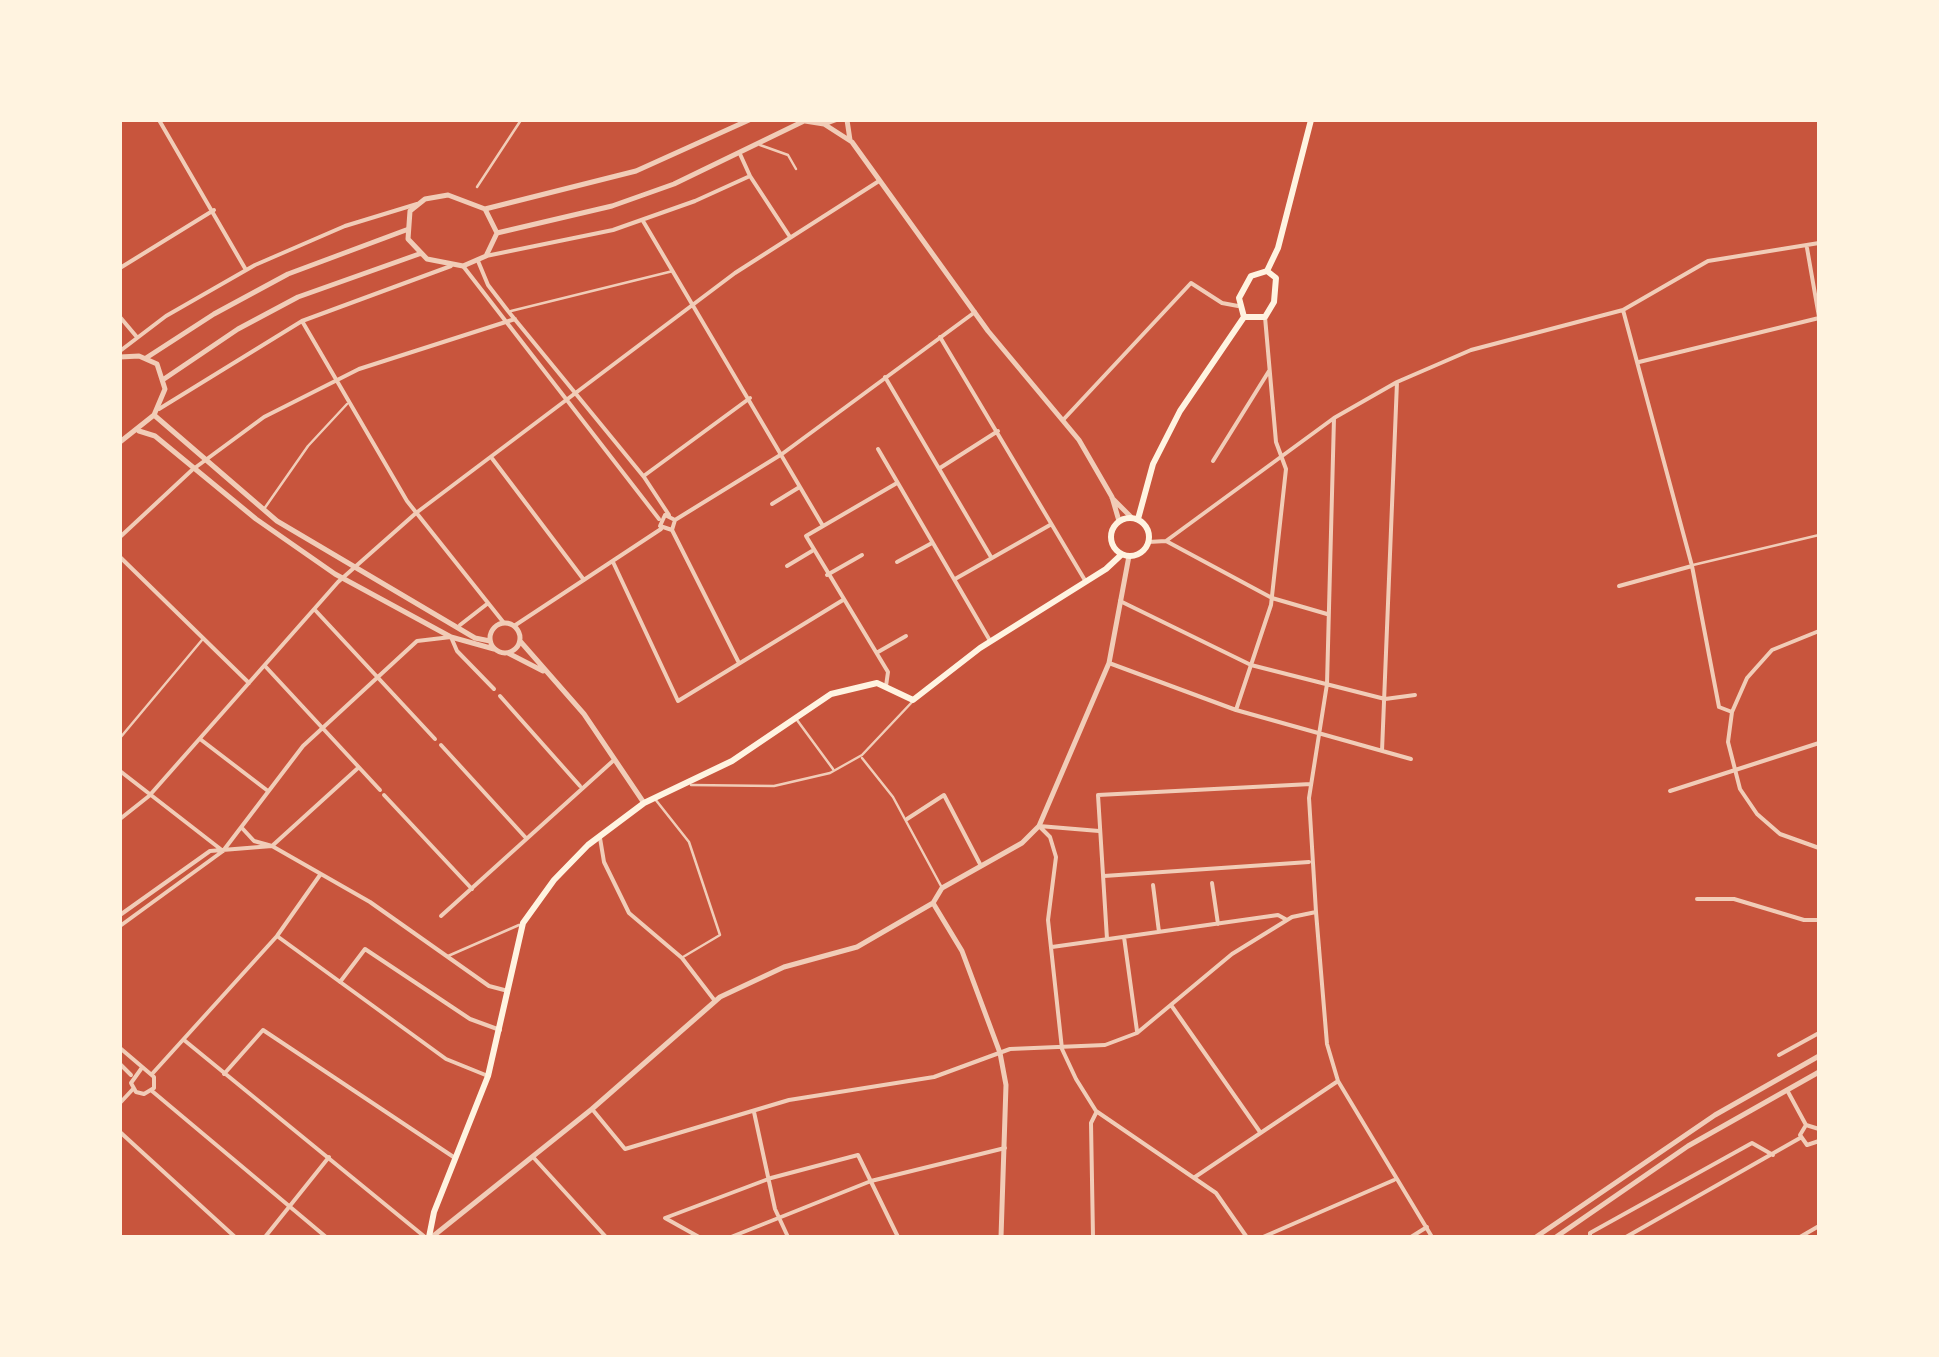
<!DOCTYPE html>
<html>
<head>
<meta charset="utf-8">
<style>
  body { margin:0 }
  #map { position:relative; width:1939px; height:1357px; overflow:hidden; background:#c8553d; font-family:"Noto Sans",sans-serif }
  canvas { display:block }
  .frame { position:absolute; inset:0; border:122px solid #fff3e0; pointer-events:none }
</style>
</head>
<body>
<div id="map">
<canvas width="1939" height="1357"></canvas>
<div class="frame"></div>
</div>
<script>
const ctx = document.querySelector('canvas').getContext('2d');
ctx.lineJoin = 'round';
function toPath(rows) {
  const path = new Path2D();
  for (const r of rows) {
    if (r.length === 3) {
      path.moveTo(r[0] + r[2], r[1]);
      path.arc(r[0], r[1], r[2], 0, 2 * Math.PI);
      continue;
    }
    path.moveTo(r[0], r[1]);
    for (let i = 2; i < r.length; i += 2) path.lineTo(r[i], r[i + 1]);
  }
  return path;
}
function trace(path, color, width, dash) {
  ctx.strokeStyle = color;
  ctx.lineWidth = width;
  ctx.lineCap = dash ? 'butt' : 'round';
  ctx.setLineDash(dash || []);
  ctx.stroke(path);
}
trace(toPath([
  [760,145,788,155,796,169]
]), '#f1ccb7', 2.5);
trace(toPath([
  [477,187,521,120],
  [511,311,673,271],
  [264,509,308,446,347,404],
  [1693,565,1819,535],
  [797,720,833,769],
  [120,738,202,640],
  [862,758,893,797,941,886],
  [691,785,774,786,830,773,862,755,913,701],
  [655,799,689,842,720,935,683,957],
  [448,956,519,925]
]), '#f1ccb7', 2.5);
trace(toPath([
  [159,120,246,270],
  [750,176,790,237],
  [643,221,823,526],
  [1807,248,1819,317],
  [486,256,613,230,695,201,750,176,740,154],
  [478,261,488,285,508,311,644,477,669,515],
  [463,266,659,519],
  [120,268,214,210],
  [1623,310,1692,566,1719,707,1732,712],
  [120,317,136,336],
  [302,321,407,501,504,623],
  [940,337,1086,582],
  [120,351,166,316,255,265,345,226,417,204],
  [1639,362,1819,318],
  [885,377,991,557],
  [159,409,302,321,451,266],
  [1063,420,1191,283,1222,303,1238,306],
  [878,449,989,639],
  [491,457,584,580],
  [1213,461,1269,371],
  [940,468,998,431],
  [645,475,750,398],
  [772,504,798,488],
  [675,520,665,515,660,526,672,530,675,520,782,454,975,312],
  [672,530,739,663],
  [120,537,192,470,264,417,359,369,515,319],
  [1166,541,1334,418,1397,382,1471,350,1623,310,1708,261,1819,243],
  [1148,542,1166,541,1272,598,1327,614],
  [120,557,249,683],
  [613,562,678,701,843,600],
  [897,562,932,543],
  [787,566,812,551],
  [827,575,862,555],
  [955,579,1050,525],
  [1619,586,1692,566],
  [1120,601,1251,665,1385,699,1415,695],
  [315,610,435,739],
  [460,625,487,604],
  [514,626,661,529],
  [1819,631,1772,650,1747,678,1732,712,1728,742,1740,789,1757,814,1780,834,1819,848],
  [878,652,906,636],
  [1109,663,1236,710,1411,759],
  [265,666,380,790],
  [886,686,888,672,806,536,897,483],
  [500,696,580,786],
  [1236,710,1271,605,1286,469,1276,442,1265,317],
  [200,739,268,791],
  [441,745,526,838],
  [1382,751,1397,382],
  [120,771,223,851],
  [1670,791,1819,743],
  [384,795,472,889],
  [120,819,149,796,338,582,416,513,735,273,879,181],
  [907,819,944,795,980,864],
  [1039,826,1050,837,1056,857,1048,920,1062,1049,1076,1079,1096,1111,1216,1193,1246,1236],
  [1039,826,1099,831],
  [242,828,254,841,272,846,358,768],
  [600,838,604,862,629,913,682,958,715,1001],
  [1104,876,1309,862],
  [1212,883,1218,924],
  [1153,885,1159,932],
  [1697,899,1734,899,1804,920,1819,920],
  [1316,912,1327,1044,1338,1081,1432,1237],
  [120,915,210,851,272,846,370,902,489,986,508,991],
  [441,916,614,760],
  [120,926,223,851,303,746,417,641,451,637,457,651,494,689],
  [277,936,446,1059,488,1076],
  [1124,937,1137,1031],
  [1107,939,1098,795,1311,784],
  [1052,947,1278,915,1287,920],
  [340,982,365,949,470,1019,500,1030],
  [1171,1005,1260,1132],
  [184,1040,425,1237],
  [120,1048,154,1077,154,1088,144,1094,136,1092,131,1083,141,1069],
  [1779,1055,1819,1033],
  [120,1064,131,1075],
  [152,1074,277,936,320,875],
  [224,1074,263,1030,455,1158],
  [1787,1090,1806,1125],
  [152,1091,326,1237],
  [120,1103,133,1089],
  [592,1109,625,1149,789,1100,934,1077,1010,1049,1105,1045,1137,1033,1232,954,1292,917,1316,912,1309,798,1327,684,1334,418],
  [754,1112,775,1209,788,1237],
  [1819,1129,1806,1125,1800,1135,1807,1145,1819,1141],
  [120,1132,235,1237],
  [533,1157,606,1237],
  [1195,1177,1338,1081],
  [265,1237,329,1157],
  [699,1237,665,1218,771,1178,858,1155,898,1237],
  [731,1237,871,1181,1005,1148],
  [1093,1237,1091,1123,1096,1113],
  [1245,1237,1259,1237],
  [1263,1237,1394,1180],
  [1411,1237,1427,1227],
  [1590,1237,1590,1233,1752,1143,1773,1155],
  [1626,1237,1800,1138],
  [1800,1237,1819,1226]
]), '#f1ccb7', 4);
trace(toPath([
  [847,120,850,140],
  [805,121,824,124,835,120],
  [824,124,852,142,988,331,1079,440,1112,497,1119,521],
  [448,195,485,209,497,233,486,256,463,266,427,259,408,239,410,211,425,199,448,195],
  [485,209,636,171,749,120],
  [497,233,612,206,674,184,804,121],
  [120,357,139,356,157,364,165,389,154,415,120,442],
  [146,358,214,314,288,274,406,230],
  [164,379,238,329,298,297,419,254],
  [154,415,277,521,475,638,490,641],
  [139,431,155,436,256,519,335,574,451,637,494,649],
  [1112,498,1131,517],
  [505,638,15],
  [520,641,584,714,644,803],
  [508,653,543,671],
  [933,903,962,951,1000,1053,1006,1085,1001,1237],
  [432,1237,592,1109,720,997,784,967,857,947,933,903,942,888,1022,843,1039,826,1109,663,1129,556],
  [1536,1237,1715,1115,1819,1056],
  [1556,1237,1688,1146,1819,1072]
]), '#f1ccb7', 5);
trace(toPath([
  [1267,271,1278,248,1311,120],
  [1267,271,1276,278,1274,302,1265,317,1244,317,1239,298,1251,276,1267,271],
  [1130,537,19],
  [1138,519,1153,464,1180,411,1244,317],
  [429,1237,434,1212,488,1076,523,923,554,880,588,845,644,803,732,761,831,694,877,683,913,700,980,648,1106,569,1121,555]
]), '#fff3e0', 6);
</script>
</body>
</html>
